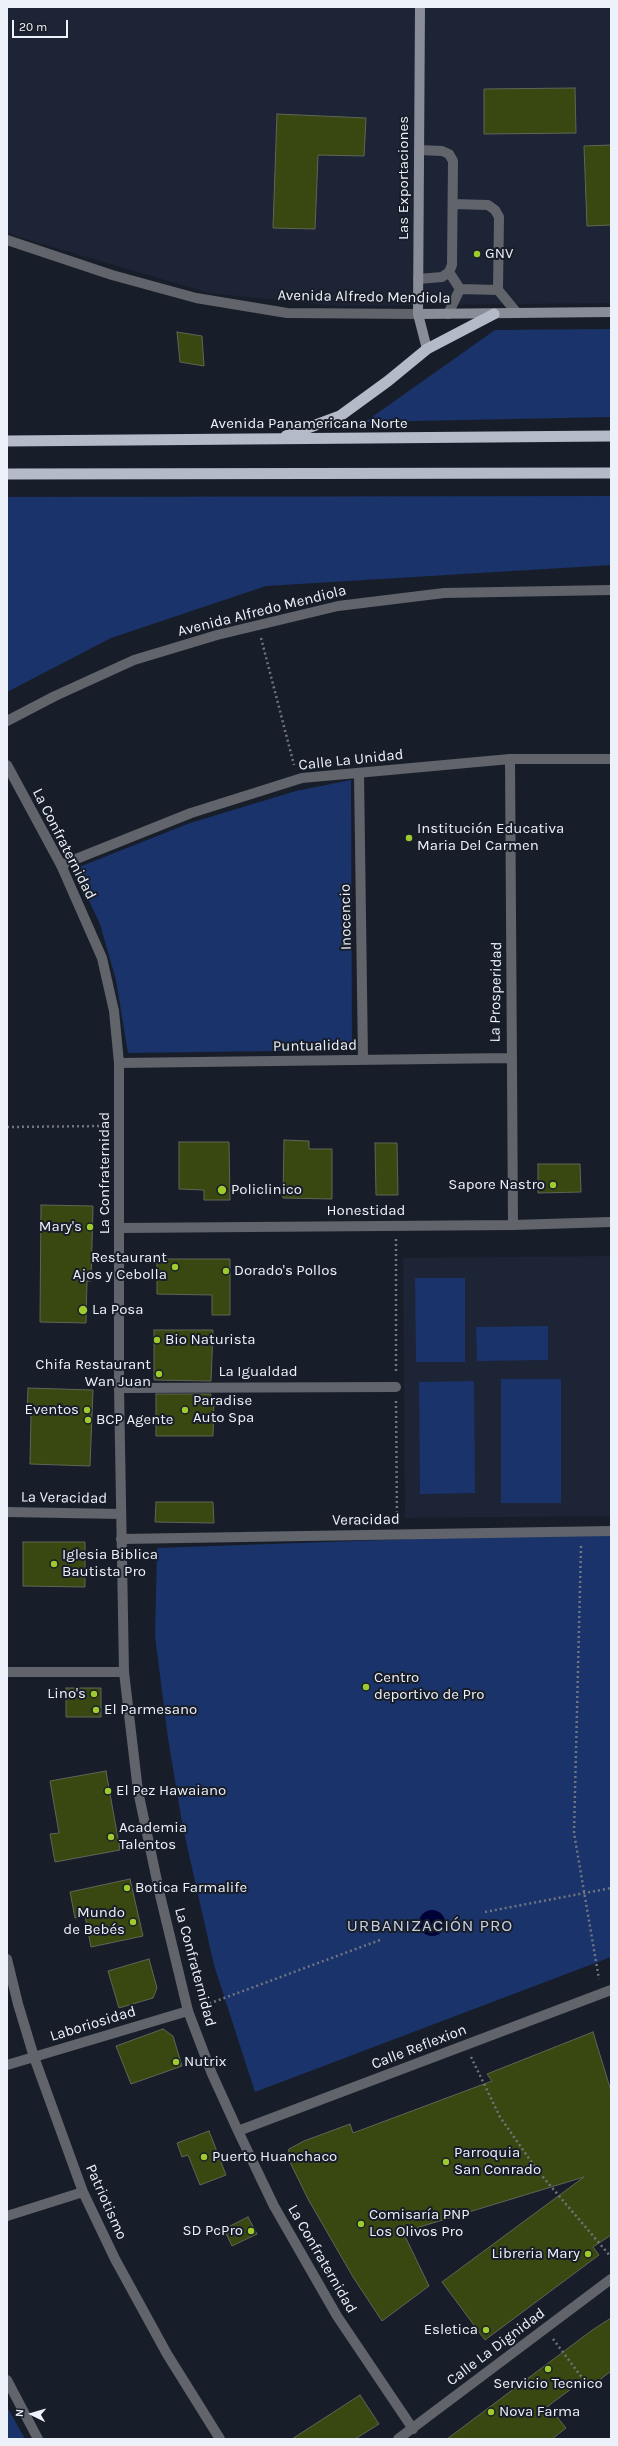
<!DOCTYPE html>
<html>
<head>
<meta charset="utf-8">
<style>
  body { margin:0 }
  #map { position:relative; width:618px; height:2446px; overflow:hidden; background:#181e29; font-family:Karla,sans-serif }
  canvas { display:block }
  .frame { position:absolute; inset:0; border:8px solid #edf1f9; pointer-events:none }
  .north { position:absolute; left:12px; top:2394px; width:40px; height:40px; -webkit-text-stroke:3px #181e29; paint-order:stroke; rotate:275deg; font-size:11px; font-weight:700; line-height:16px; text-align:center; color:#edf1f9 }
  .north::after { content:''; display:block; margin:auto; width:14px; height:18px; background:#edf1f9; clip-path:polygon(50% 0,100% 100%,50% 72%,0 100%) }
  .scale { position:absolute; left:12px; top:20px; width:56px; height:18px; box-sizing:border-box; border:2px solid #edf1f9; border-top:0; padding-left:5px; font-size:12px; line-height:14px; white-space:nowrap; color:#edf1f9; -webkit-text-stroke:3px #181e29; paint-order:stroke }
</style>
</head>
<body>
<div id="map">
<canvas width="618" height="2446"></canvas>
<div class="frame"></div>
<div class="north">N</div>
<div class="scale">20 m</div>
</div>
<script>
const ctx = document.querySelector('canvas').getContext('2d');
ctx.lineJoin = 'round';
function fill(path, color) {
  ctx.fillStyle = color;
  ctx.fill(path, 'evenodd');
}
function toPath(rows) {
  const path = new Path2D();
  for (const r of rows) {
    if (r.length === 3) {
      path.moveTo(r[0] + r[2], r[1]);
      path.arc(r[0], r[1], r[2], 0, 2 * Math.PI);
      continue;
    }
    path.moveTo(r[0], r[1]);
    for (let i = 2; i < r.length; i += 2) path.lineTo(r[i], r[i + 1]);
  }
  return path;
}
function trace(path, color, width, dash) {
  ctx.strokeStyle = color;
  ctx.lineWidth = width;
  ctx.lineCap = dash ? 'butt' : 'round';
  ctx.setLineDash(dash || []);
  ctx.stroke(path);
}
function drawText(font, color, halo, rows, align = 'center') {
  ctx.font = font + ' Karla,sans-serif';
  ctx.lineWidth = 4;
  ctx.setLineDash([]);
  ctx.textBaseline = 'middle';
  ctx.strokeStyle = halo;
  ctx.fillStyle = color;
  for (const [text, x, y, turn = 0] of rows) {
    ctx.save();
    ctx.translate(x, y);
    ctx.rotate((+turn || 0) * Math.PI / 180);
    ctx.textAlign = isNaN(turn) ? turn : align;
    if (halo) ctx.strokeText(text, 0, 0);
    ctx.fillText(text, 0, 0);
    ctx.restore();
  }
}
fill(toPath([
  [7,7,611,7,611,303,336,306,209,293,19,237,7,232],
  [611,1256,611,1516,405,1518,403,1258]
]), '#1c2435');
fill(toPath([
  [611,329,611,417,365,422,495,330],
  [611,496,611,565,266,586,111,638,7,692,7,497],
  [351,780,352,1050,128,1053,116,980,100,924,74,869,190,823,296,791],
  [415,1278,465,1278,465,1362,416,1362],
  [548,1326,548,1360,477,1361,476,1327],
  [501,1379,561,1379,561,1503,501,1503],
  [474,1381,475,1493,420,1494,419,1382],
  [611,1532,611,1957,255,2092,214,1965,183,1828,168,1738,155,1636,157,1548],
  [7,2407,25,2439,7,2439]
]), '#1a336b');
fill(toPath([
  [432,1923,13]
]), '#000136');
const building = toPath([
  [575,88,576,133,484,134,484,89,575,88],
  [277,114,366,118,364,156,318,155,315,229,273,228,277,114],
  [611,145,611,225,587,226,584,146,611,145],
  [177,332,202,336,204,366,180,362,177,332],
  [284,1140,309,1141,309,1149,332,1149,332,1199,283,1198,284,1140],
  [179,1142,229,1142,230,1200,204,1200,204,1190,179,1189,179,1142],
  [375,1143,397,1143,398,1195,376,1195,375,1143],
  [538,1164,580,1164,581,1192,538,1193,538,1164],
  [41,1205,93,1206,91,1281,87,1281,86,1323,40,1322,41,1205],
  [157,1259,230,1259,230,1315,212,1315,212,1295,157,1294,157,1259],
  [154,1330,213,1330,211,1381,154,1380,154,1330],
  [28,1388,93,1390,90,1466,30,1464,31,1415,27,1414,28,1388],
  [156,1394,211,1394,210,1401,214,1401,213,1436,156,1436,156,1394],
  [156,1502,213,1502,214,1523,155,1522,156,1502],
  [23,1542,85,1542,85,1587,23,1586,23,1542],
  [66,1688,101,1688,101,1717,66,1717,66,1688],
  [106,1771,120,1850,55,1862,50,1834,59,1833,50,1781,106,1771],
  [130,1879,143,1936,91,1947,85,1916,75,1918,70,1892,130,1879],
  [149,1959,157,1988,153,1998,119,2008,108,1971,149,1959],
  [163,2029,173,2036,182,2066,131,2084,116,2046,163,2029],
  [593,2032,611,2091,611,2235,593,2247,599,2255,485,2340,442,2282,584,2177,403,2232,429,2286,382,2321,353,2277,308,2199,287,2156,289,2149,304,2141,350,2124,353,2133,492,2081,487,2074,593,2032],
  [209,2131,226,2175,200,2185,188,2155,182,2157,177,2143,209,2131],
  [248,2217,257,2234,232,2246,224,2229,248,2217],
  [611,2318,611,2371,592,2386,586,2378,548,2406,566,2428,552,2439,447,2439,591,2331,611,2318],
  [360,2395,379,2424,355,2439,292,2439,360,2395]
]);
fill(building, '#384810');
trace(building, '#606557', 1);
trace(toPath([
  [261,638,294,765],
  [7,1127,104,1126],
  [396,1239,396,1374],
  [396,1401,397,1522],
  [581,1546,574,1833,599,1979],
  [485,1912,611,1888],
  [200,2007,380,1940],
  [471,2057,500,2117,537,2170,611,2257],
  [553,2339,583,2379]
]), '#70767f', 2.5, [2, 3]);
trace(toPath([
  [453,204,488,205,495,210,499,217,498,290],
  [449,272,460,289],
  [418,279,442,277,449,272,452,265,453,161,449,154,442,151,419,150],
  [448,314,460,289,498,290,517,313]
]), '#61646a', 10);
trace(toPath([
  [121,1539,611,1531]
]), '#61646a', 10);
trace(toPath([
  [7,240,112,275,196,298,287,313,418,314],
  [510,759,513,1225],
  [359,773,363,1060],
  [61,865,191,813,302,778,510,759,611,759],
  [119,1063,510,1058],
  [119,1388,396,1387],
  [7,1672,124,1672],
  [7,1959,18,2004,34,2057,83,2192,115,2259,167,2354,220,2439],
  [7,2065,188,2011],
  [7,2216,83,2192],
  [7,2380,38,2439]
]), '#61646a', 10);
trace(toPath([
  [7,721,55,696,134,660,217,635,338,606,444,593,611,590],
  [7,765,61,865,102,958,114,1011,119,1063,119,1388,124,1672,138,1791,160,1895,188,2011,212,2074,238,2131,274,2206,337,2316,413,2429],
  [120,1228,513,1225,611,1222],
  [7,1512,121,1514],
  [238,2131,611,1990],
  [398,2439,611,2279]
]), '#61646a', 10);
trace(toPath([
  [420,7,418,314,427,349],
  [418,314,611,312]
]), '#888d97', 10);
trace(toPath([
  [286,436,340,416,388,381,427,349,494,314],
  [7,441,611,436],
  [7,474,611,473]
]), '#b4bac8', 11);
for (const [x, y, r, color] of [
  [477,254,4,"#9fca2e"],
  [409,838,4,"#9fca2e"],
  [553,1185,4,"#9fca2e"],
  [222,1190,5,"#9fca2e"],
  [90,1227,4,"#9fca2e"],
  [175,1267,4,"#9fca2e"],
  [226,1271,4,"#9fca2e"],
  [83,1310,5,"#9fca2e"],
  [157,1340,4,"#9fca2e"],
  [159,1374,4,"#9fca2e"],
  [87,1410,4,"#9fca2e"],
  [185,1410,4,"#9fca2e"],
  [88,1420,4,"#9fca2e"],
  [54,1564,4,"#9fca2e"],
  [366,1687,4,"#9fca2e"],
  [94,1694,4,"#9fca2e"],
  [96,1710,4,"#9fca2e"],
  [108,1791,4,"#9fca2e"],
  [111,1837,4,"#9fca2e"],
  [127,1888,4,"#9fca2e"],
  [133,1922,4,"#9fca2e"],
  [176,2062,4,"#9fca2e"],
  [204,2157,4,"#9fca2e"],
  [446,2162,4,"#9fca2e"],
  [361,2224,4,"#9fca2e"],
  [251,2231,4,"#9fca2e"],
  [588,2254,4,"#9fca2e"],
  [486,2330,4,"#9fca2e"],
  [548,2369,4,"#9fca2e"],
  [491,2412,4,"#9fca2e"]
]) {
  const dot = new Path2D();
  dot.arc(x, y, r, 0, 2 * Math.PI);
  ctx.fillStyle = color;
  ctx.fill(dot);
  trace(dot, '#181e29', 1.5);
}
drawText('15px', '#edf1f9', '#181e29', [
  ["Las Exportaciones",404,178,-90],
  ["Avenida Alfredo Mendiola",364,297,1],
  ["Avenida Panamericana Norte",309,424],
  ["Avenida Alfredo Mendiola",262,611,-14],
  ["Calle La Unidad",351,760,-6],
  ["La Confraternidad",64,844,63],
  ["Inocencio",346,917,-91],
  ["La Prosperidad",496,992,-89],
  ["Puntualidad",315,1046,-1],
  ["La Confraternidad",105,1173,-90],
  ["Honestidad",366,1211],
  ["La Igualdad",258,1372],
  ["La Veracidad",64,1498,1],
  ["Veracidad",366,1520,-1],
  ["La Confraternidad",195,1967,75],
  ["Laboriosidad",93,2024,-17],
  ["Calle Reflexion",419,2047,-21],
  ["Patriotismo",106,2202,66],
  ["La Confraternidad",322,2259,60],
  ["Calle La Dignidad",496,2347,-37]
]);
drawText('15px', '#edf1f9', '#181e29', [
  ["GNV",485,254],
  ["Institución Educativa",417,829],
  ["Maria Del Carmen",417,846],
  ["Sapore Nastro",545,1185,"right"],
  ["Policlinico",231,1190],
  ["Mary's",82,1227,"right"],
  ["Restaurant",167,1258,"right"],
  ["Ajos y Cebolla",167,1275,"right"],
  ["Dorado's Pollos",234,1271],
  ["La Posa",92,1310],
  ["Bio Naturista",165,1340],
  ["Chifa Restaurant",151,1365,"right"],
  ["Wan Juan",151,1382,"right"],
  ["Paradise",193,1401],
  ["Auto Spa",193,1418],
  ["Eventos",79,1410,"right"],
  ["BCP Agente",96,1420],
  ["Iglesia Biblica",62,1555],
  ["Bautista Pro",62,1572],
  ["Centro",374,1678],
  ["deportivo de Pro",374,1695],
  ["Lino's",86,1694,"right"],
  ["El Parmesano",104,1710],
  ["El Pez Hawaiano",116,1791],
  ["Academia",119,1828],
  ["Talentos",119,1845],
  ["Botica Farmalife",135,1888],
  ["Mundo",125,1913,"right"],
  ["de Bebés",125,1930,"right"],
  ["Nutrix",184,2062],
  ["Parroquia",454,2153],
  ["San Conrado",454,2170],
  ["Puerto Huanchaco",212,2157],
  ["Comisaría PNP",369,2215],
  ["Los Olivos Pro",369,2232],
  ["SD PcPro",243,2231,"right"],
  ["Libreria Mary",580,2254,"right"],
  ["Esletica",478,2330,"right"],
  ["Servicio Tecnico",548,2384,"center"],
  ["Nova Farma",499,2412]
], 'left');
ctx.letterSpacing = '1px';
drawText('17px', '#c6cede', '#181e29', [
  ["URBANIZACIÓN PRO",430,1926]
]);
ctx.letterSpacing = '0px';
</script>
</body>
</html>
